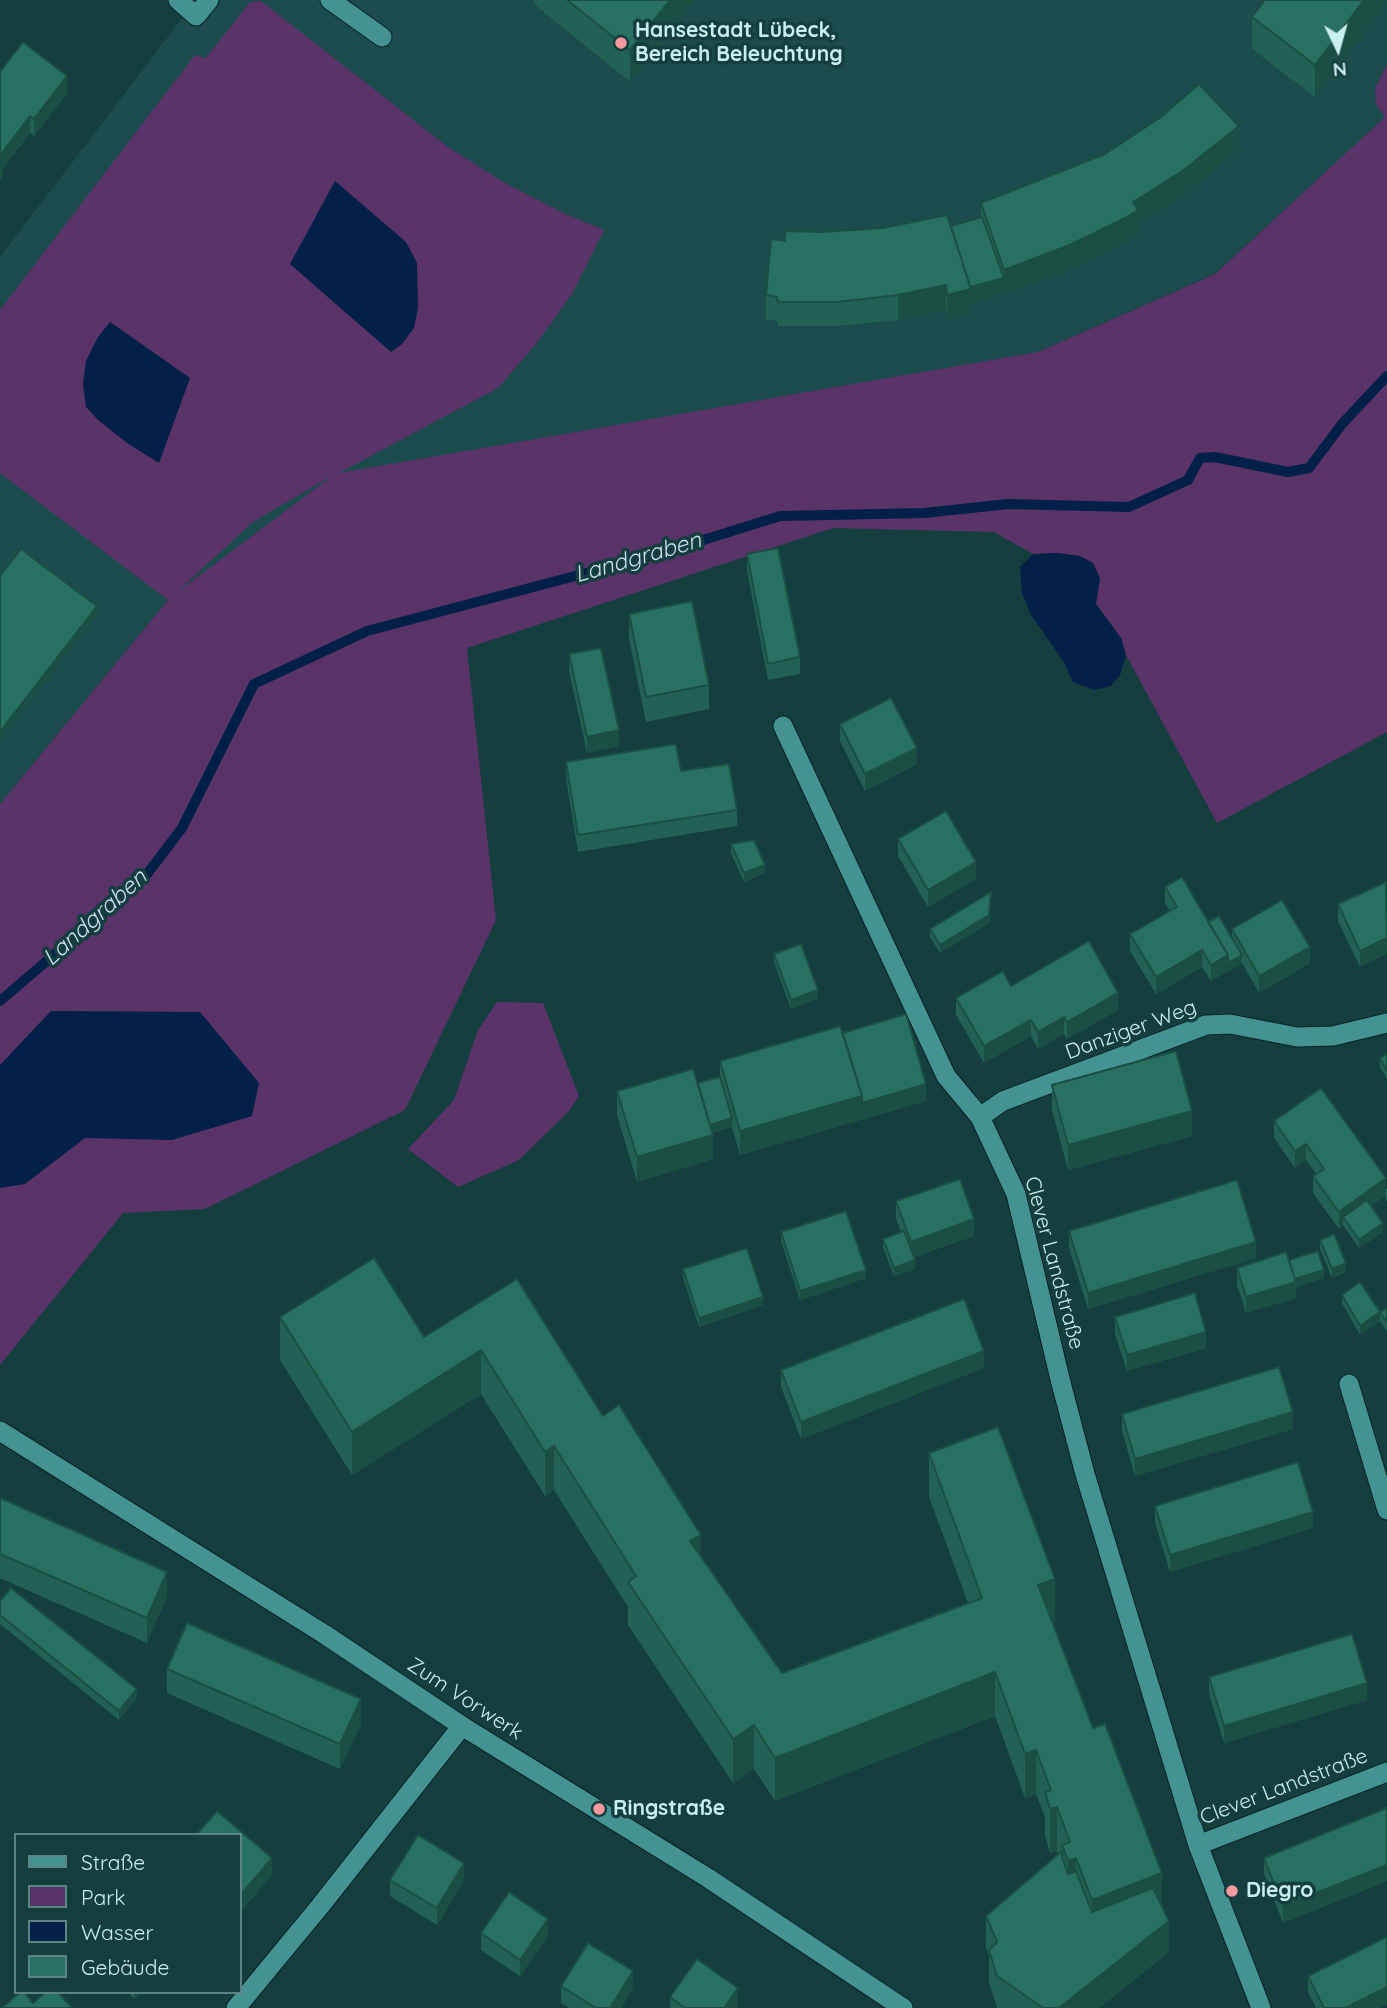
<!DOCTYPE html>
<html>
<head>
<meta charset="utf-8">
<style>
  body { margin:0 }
  #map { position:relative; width:1387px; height:2008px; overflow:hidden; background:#153e3f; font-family:Quicksand,sans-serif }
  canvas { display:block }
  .legend { position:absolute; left:14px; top:1833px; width:228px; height:161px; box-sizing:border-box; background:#153e3f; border:2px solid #5d8485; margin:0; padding:9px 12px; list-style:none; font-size:21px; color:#c9eeee }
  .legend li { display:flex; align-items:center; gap:14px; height:35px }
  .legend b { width:35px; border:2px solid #5d8485 }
  .north { position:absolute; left:1303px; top:14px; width:70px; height:70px; -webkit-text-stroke:5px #153e3f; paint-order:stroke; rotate:175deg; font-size:19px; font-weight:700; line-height:28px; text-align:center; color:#c9eeee }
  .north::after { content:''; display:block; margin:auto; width:24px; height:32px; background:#c9eeee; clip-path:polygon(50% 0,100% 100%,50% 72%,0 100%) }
</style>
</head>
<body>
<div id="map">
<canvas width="1387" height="2008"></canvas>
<ul class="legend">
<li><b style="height:9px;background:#449292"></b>Straße</li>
<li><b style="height:19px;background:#5a3369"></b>Park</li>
<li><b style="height:19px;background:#022048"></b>Wasser</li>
<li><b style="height:19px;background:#287161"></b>Gebäude</li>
</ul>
<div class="north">N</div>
</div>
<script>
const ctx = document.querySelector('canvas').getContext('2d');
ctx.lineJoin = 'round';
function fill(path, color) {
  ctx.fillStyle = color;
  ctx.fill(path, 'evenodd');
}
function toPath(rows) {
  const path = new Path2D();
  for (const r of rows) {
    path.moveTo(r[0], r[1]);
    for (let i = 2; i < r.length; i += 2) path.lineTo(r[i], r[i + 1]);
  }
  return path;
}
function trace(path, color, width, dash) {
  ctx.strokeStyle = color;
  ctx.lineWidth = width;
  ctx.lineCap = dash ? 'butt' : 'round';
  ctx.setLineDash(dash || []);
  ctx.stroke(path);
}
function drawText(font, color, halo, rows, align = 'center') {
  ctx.font = font + ' Quicksand,sans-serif';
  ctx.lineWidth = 7;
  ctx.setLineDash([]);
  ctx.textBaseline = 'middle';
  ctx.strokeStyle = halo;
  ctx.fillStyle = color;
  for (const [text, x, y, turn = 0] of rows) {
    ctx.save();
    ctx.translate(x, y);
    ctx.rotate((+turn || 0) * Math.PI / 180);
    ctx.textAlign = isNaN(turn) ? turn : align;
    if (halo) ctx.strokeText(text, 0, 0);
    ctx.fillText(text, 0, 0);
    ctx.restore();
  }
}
fill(toPath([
  [196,0,1387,0,1387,116,1214,274,1038,352,168,600,0,804,0,257]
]), '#1c4c4d');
fill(toPath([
  [261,1,448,147,503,182,563,213,604,230,572,294,536,344,498,388,339,473,1038,352,1215,274,1385,117,1376,104,1375,89,1387,64,1387,732,1217,823,1126,655,1121,638,1096,604,1100,578,1058,553,1033,554,994,532,833,528,467,648,496,920,405,1110,205,1209,123,1213,0,1365,0,804,168,600,0,473,0,310,195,55,206,58,250,2],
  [328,478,328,479,176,593,253,522],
  [497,1002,543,1003,579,1096,569,1111,519,1160,458,1187,408,1149,454,1100,478,1030]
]), '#5a3369');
fill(toPath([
  [335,181,406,242,417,263,418,307,414,328,402,344,391,352,290,264],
  [110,322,190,378,159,463,127,443,98,420,86,407,83,384,86,361,98,337],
  [1058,553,1080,556,1093,563,1100,578,1096,604,1121,638,1126,655,1120,675,1111,686,1094,690,1073,682,1064,662,1031,615,1022,593,1020,567,1033,554],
  [51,1011,200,1012,259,1083,252,1116,172,1140,85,1138,25,1184,0,1188,0,1065]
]), '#022048');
trace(toPath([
  [0,1001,144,878,182,828,254,684,367,631,662,553,780,516,924,513,1008,504,1129,507,1188,480,1200,458,1215,457,1288,472,1309,468,1342,424,1387,376]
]), '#022048', 10);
const minor = toPath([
  [178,0,196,16,209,0],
  [330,0,382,37],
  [783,726,946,1076,980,1117,1016,1194,1060,1379,1085,1474,1198,1845,1261,2008],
  [980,1117,1003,1101,1206,1025,1230,1024,1297,1037,1333,1036,1387,1023],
  [1349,1384,1387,1510],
  [1198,1845,1387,1772],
  [236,2008,321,1905,462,1726]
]);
const tertiary = toPath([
  [0,1431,324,1634,462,1726,708,1878,903,2008]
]);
trace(minor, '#0a2323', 21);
trace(tertiary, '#0a2323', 21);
trace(minor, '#449292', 19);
trace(tertiary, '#449292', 19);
fill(toPath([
  [534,0,695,0,630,82,534,4],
  [1387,0,1387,2,1315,97,1252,49,1252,17],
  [0,72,67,93,34,136,30,133,2,170,2,178],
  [1239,150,1181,197,1138,223,1138,234,1123,244,1072,269,1004,294,971,303,971,313,947,320,946,310,898,320,837,326,778,326,777,321,766,319,766,295,785,241,823,232,951,226,981,217,981,203],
  [747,554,800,657,800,674,768,680,747,571],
  [629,614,709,685,709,709,646,722,629,639],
  [569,654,619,746,587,753,569,671],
  [840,724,917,764,865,791,840,741],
  [566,762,681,771,737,810,737,826,578,852,566,779],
  [898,839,976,879,928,907,898,856],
  [731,844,765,873,744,882,731,853],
  [1386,882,1360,967,1338,921,1338,904],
  [1165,887,1208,922,1232,938,1232,929,1310,963,1259,993,1242,963,1211,981,1202,967,1156,994,1130,951,1130,934,1170,911,1165,903],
  [991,901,989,923,940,953,930,937,930,929],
  [774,954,818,998,791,1009,774,962],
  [1011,986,1118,1010,1067,1039,1064,1034,1038,1049,1031,1036,984,1063,956,1015,956,998],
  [843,1033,926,1101,740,1155,732,1127,712,1133,713,1159,637,1182,617,1115,617,1091,698,1083,720,1077,720,1061],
  [1387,1054,1387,1079,1380,1067,1380,1058],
  [1052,1085,1192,1136,1068,1170,1052,1110],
  [1274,1121,1386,1189,1387,1189,1387,1202,1385,1198,1385,1196,1371,1206,1383,1232,1359,1248,1343,1225,1339,1229,1313,1193,1313,1176,1316,1174,1306,1160,1295,1168,1274,1138],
  [896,1201,974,1236,914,1257,915,1269,894,1276,883,1247,883,1239,901,1232,896,1218],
  [1069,1231,1256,1258,1088,1309,1069,1248],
  [781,1232,866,1278,800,1300,781,1241],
  [1320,1240,1346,1272,1332,1278,1320,1249],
  [1289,1260,1324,1278,1296,1287,1296,1298,1246,1313,1237,1285,1237,1268],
  [683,1269,763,1305,699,1327,683,1277],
  [517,1279,603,1416,782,1673,968,1603,929,1497,929,1453,1055,1623,1053,1623,1162,1906,1169,1952,1099,2008,997,2008,989,1982,989,1955,986,1948,986,1916,1058,1854,1057,1851,1050,1853,1045,1836,1045,1817,1036,1794,1025,1798,995,1716,775,1801,754,1769,733,1783,628,1625,628,1607,554,1490,545,1496,481,1394,352,1475,280,1360,280,1317,424,1337],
  [1342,1295,1380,1321,1360,1335,1342,1303],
  [1387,1308,1387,1331,1380,1321,1380,1312],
  [1115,1317,1206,1348,1127,1371,1115,1334],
  [984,1368,801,1439,781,1387,781,1370],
  [1122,1414,1293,1429,1135,1476,1122,1431],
  [0,1498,167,1596,147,1643,0,1578],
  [1155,1506,1313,1528,1170,1572,1155,1523],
  [0,1601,137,1697,119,1720,0,1624],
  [167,1669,361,1724,340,1769,167,1693],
  [1209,1677,1367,1700,1224,1743,1209,1694],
  [1387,1808,1387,1881,1283,1923,1264,1874,1264,1858],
  [390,1880,464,1880,437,1925,390,1896],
  [481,1933,548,1936,520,1976,481,1950],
  [1308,1976,1387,2004,1379,2008,1316,2008,1308,1992],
  [561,1986,633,1988,621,2008,569,2008,561,2003],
  [128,1992,142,1992,134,1999],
  [670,1997,738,2005,736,2008,670,2008]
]), '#226153');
fill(toPath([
  [670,0,695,0,630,82,630,50],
  [1364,0,1387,0,1387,2,1315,97,1315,65],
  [67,76,67,93,34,136,34,119],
  [30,116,30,133,2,170,2,178,0,180,0,156],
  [1239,126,1239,150,1181,197,1138,223,1138,234,1123,244,1072,269,1004,294,1004,270,1133,202],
  [1004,278,1004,294,971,303,971,313,947,320,947,295,969,287],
  [946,285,946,310,898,320,898,295],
  [97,606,97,615,0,740,0,732],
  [619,730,619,746,587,753,587,737],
  [917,748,917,764,865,791,865,774],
  [976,862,976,879,928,907,928,890],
  [765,865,765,873,744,882,744,873],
  [991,892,989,923,940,953,940,945],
  [1387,938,1387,954,1360,967,1360,951],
  [1310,947,1310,963,1259,993,1259,976],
  [1202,950,1202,967,1156,994,1156,977],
  [1228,955,1242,955,1242,963,1211,981,1211,965],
  [818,990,818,998,791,1009,791,1000],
  [1118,993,1118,1010,1067,1039,1067,1022],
  [1064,1017,1064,1034,1038,1049,1038,1032],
  [1031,1020,1031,1036,984,1063,984,1046],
  [926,1084,926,1101,740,1155,740,1131,862,1096],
  [1192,1111,1192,1136,1068,1170,1068,1145],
  [732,1118,732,1127,706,1135,706,1126],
  [713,1135,713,1159,637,1182,637,1157],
  [1306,1144,1306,1160,1295,1168,1295,1151],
  [1386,1178,1385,1196,1347,1222,1343,1217,1343,1225,1339,1229,1339,1212],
  [974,1219,974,1236,911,1258,911,1242],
  [1383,1223,1383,1232,1359,1248,1359,1240],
  [1256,1242,1256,1258,1088,1309,1088,1293],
  [915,1260,915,1269,894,1276,894,1268],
  [1346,1263,1346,1272,1332,1278,1332,1269],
  [866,1270,866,1278,800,1300,800,1291],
  [1324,1270,1324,1278,1296,1287,1296,1298,1246,1313,1246,1297,1295,1279],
  [763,1297,763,1305,699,1327,699,1318],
  [1380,1312,1380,1321,1360,1335,1360,1326],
  [1206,1332,1206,1348,1127,1371,1127,1355],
  [481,1350,481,1394,352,1475,352,1432],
  [984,1351,984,1368,801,1439,801,1422],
  [1293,1412,1293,1429,1135,1476,1135,1459],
  [554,1446,554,1490,545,1496,545,1452],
  [1313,1512,1313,1528,1170,1572,1170,1555],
  [701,1535,701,1579,690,1541],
  [167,1572,167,1596,147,1643,147,1618],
  [1055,1579,1055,1623,1038,1629,1038,1585],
  [995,1672,995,1716,775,1801,775,1758],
  [1367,1683,1367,1700,1224,1743,1224,1726],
  [137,1689,137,1697,119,1720,119,1711],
  [361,1699,361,1724,340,1769,340,1744],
  [754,1725,754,1769,733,1783,733,1739],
  [1036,1750,1036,1794,1025,1798,1025,1754],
  [1057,1807,1057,1851,1050,1853,1050,1809],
  [272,1858,272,1875,240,1913,240,1896],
  [1076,1858,1076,1902,1068,1905,1068,1861],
  [464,1863,464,1880,437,1925,437,1908],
  [1387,1865,1387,1881,1283,1923,1283,1906],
  [1162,1873,1162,1917,1092,1944,1092,1900],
  [548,1919,548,1936,520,1976,520,1960],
  [1169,1921,1169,1952,1099,2008,1059,2008],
  [633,1971,633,1988,621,2008,610,2008],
  [1387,1987,1387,2004,1379,2008,1345,2008],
  [738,1988,738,2005,736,2008,724,2008],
  [134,1992,142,1992,134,1999]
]), '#1c4f44');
const building = toPath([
  [567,0,670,0,630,50,567,0],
  [1265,0,1364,0,1315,65,1252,17,1265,0],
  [23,42,67,76,34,119,30,116,0,156,0,72,23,42],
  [1199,84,1239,126,1181,172,1133,202,1138,210,1123,219,1072,244,1004,270,981,203,1105,154,1161,117,1199,84],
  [947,215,971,289,947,295,946,285,898,295,837,302,778,302,777,297,766,295,771,239,785,241,785,231,823,232,883,228,947,215],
  [982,217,1004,278,970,287,951,226,982,217],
  [778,548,800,657,768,664,747,554,778,548],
  [21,549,97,606,0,732,0,576,21,549],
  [692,601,709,685,646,697,629,614,692,601],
  [601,648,619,730,587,737,569,654,601,648],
  [891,698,917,748,865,774,840,724,891,698],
  [676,744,681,771,729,764,737,810,578,835,566,762,676,744],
  [946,811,976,862,928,890,898,839,946,811],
  [754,840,765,865,744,873,731,844,754,840],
  [1182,877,1228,955,1211,965,1202,950,1156,977,1130,934,1177,907,1165,887,1182,877],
  [1386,882,1387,938,1360,951,1338,904,1386,882],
  [991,892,989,915,940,945,930,929,991,892],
  [1282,900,1310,947,1259,976,1232,929,1282,900],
  [1219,916,1242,955,1228,963,1228,955,1208,922,1219,916],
  [1089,941,1118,993,1067,1022,1064,1017,1038,1032,1031,1020,984,1046,956,998,1003,971,1011,986,1089,941],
  [801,944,818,990,791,1000,774,954,801,944],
  [906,1014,926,1084,862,1103,862,1096,843,1033,906,1014],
  [840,1026,862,1096,740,1131,720,1061,840,1026],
  [1176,1051,1192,1111,1068,1145,1052,1085,1176,1051],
  [1387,1054,1387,1071,1380,1058,1387,1054],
  [693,1069,713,1135,637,1157,617,1091,693,1069],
  [720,1077,732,1118,710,1125,698,1083,720,1077],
  [1321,1088,1386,1178,1339,1212,1313,1176,1324,1169,1306,1144,1295,1151,1274,1121,1321,1088],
  [960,1179,974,1219,911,1242,896,1201,960,1179],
  [1237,1180,1256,1242,1088,1293,1069,1231,1237,1180],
  [1367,1200,1383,1223,1359,1240,1343,1217,1367,1200],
  [846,1211,866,1270,800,1291,781,1232,846,1211],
  [904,1231,915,1260,894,1268,883,1239,904,1231],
  [1334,1234,1346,1263,1332,1269,1320,1240,1334,1234],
  [747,1248,763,1297,699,1318,683,1269,747,1248],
  [1318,1251,1324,1270,1295,1279,1289,1260,1318,1251],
  [1286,1252,1296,1282,1246,1297,1237,1268,1286,1252],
  [374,1258,424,1337,517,1279,603,1416,619,1405,701,1535,690,1541,782,1673,982,1598,929,1453,998,1427,1055,1579,1038,1585,1093,1728,1105,1724,1162,1873,1092,1900,1076,1858,1068,1861,1062,1845,1070,1842,1057,1807,1050,1809,1045,1792,1051,1790,1036,1750,1025,1754,995,1672,775,1758,754,1725,733,1739,628,1582,636,1576,554,1446,545,1452,481,1350,352,1432,280,1317,374,1258],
  [1360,1282,1380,1312,1360,1326,1342,1295,1360,1282],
  [1195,1293,1206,1332,1127,1355,1115,1317,1195,1293],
  [964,1299,984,1351,801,1422,781,1370,964,1299],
  [1387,1308,1387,1322,1380,1312,1387,1308],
  [1279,1367,1293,1412,1135,1459,1122,1414,1279,1367],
  [1298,1462,1313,1512,1170,1555,1155,1506,1298,1462],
  [0,1498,167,1572,147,1618,0,1554,0,1498],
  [11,1588,137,1689,119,1711,0,1615,0,1601,11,1588],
  [187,1623,361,1699,340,1744,167,1669,187,1623],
  [1352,1634,1367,1683,1224,1726,1209,1677,1352,1634],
  [1387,1808,1387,1865,1283,1906,1264,1858,1387,1808],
  [217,1811,272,1858,240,1896,240,1835,196,1835,217,1811],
  [418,1835,464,1863,437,1908,390,1880,418,1835],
  [1062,1851,1062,1857,1068,1874,1076,1871,1092,1912,1153,1888,1169,1921,1059,2008,1043,2008,997,1976,989,1950,997,1942,986,1916,1062,1851],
  [509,1892,548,1919,520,1960,481,1933,509,1892],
  [1387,1937,1387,1987,1345,2008,1324,2008,1308,1976,1387,1937],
  [588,1943,633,1971,610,2008,596,2008,561,1986,588,1943],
  [697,1959,738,1988,724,2008,685,2008,670,1997,697,1959],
  [20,1992,24,1992,33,2003,46,1992,58,1992,72,2008,2,2008,20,1992]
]);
fill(building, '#287161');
trace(building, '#1c4f44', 2);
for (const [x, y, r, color] of [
  [621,43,7,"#f49a9f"],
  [599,1809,7,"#f49a9f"],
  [1232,1891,7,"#f49a9f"]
]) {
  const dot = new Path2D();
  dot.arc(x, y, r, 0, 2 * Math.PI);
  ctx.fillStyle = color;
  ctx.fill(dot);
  trace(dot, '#153e3f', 2.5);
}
drawText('bold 21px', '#c9eeee', '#153e3f', [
  ["Hansestadt Lübeck,",635,31],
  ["Bereich Beleuchtung",635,55],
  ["Ringstraße",613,1809],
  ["Diegro",1246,1891]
], 'left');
drawText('21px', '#c9eeee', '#153e3f', [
  ["Danziger Weg",1131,1030,-20],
  ["Clever Landstraße",1054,1263,75],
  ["Zum Vorwerk",465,1699,33],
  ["Clever Landstraße",1284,1787,-21]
]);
drawText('italic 23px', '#cfdef3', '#153e3f', [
  ["Landgraben",638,558,-16],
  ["Landgraben",95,918,-42]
]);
</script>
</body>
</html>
